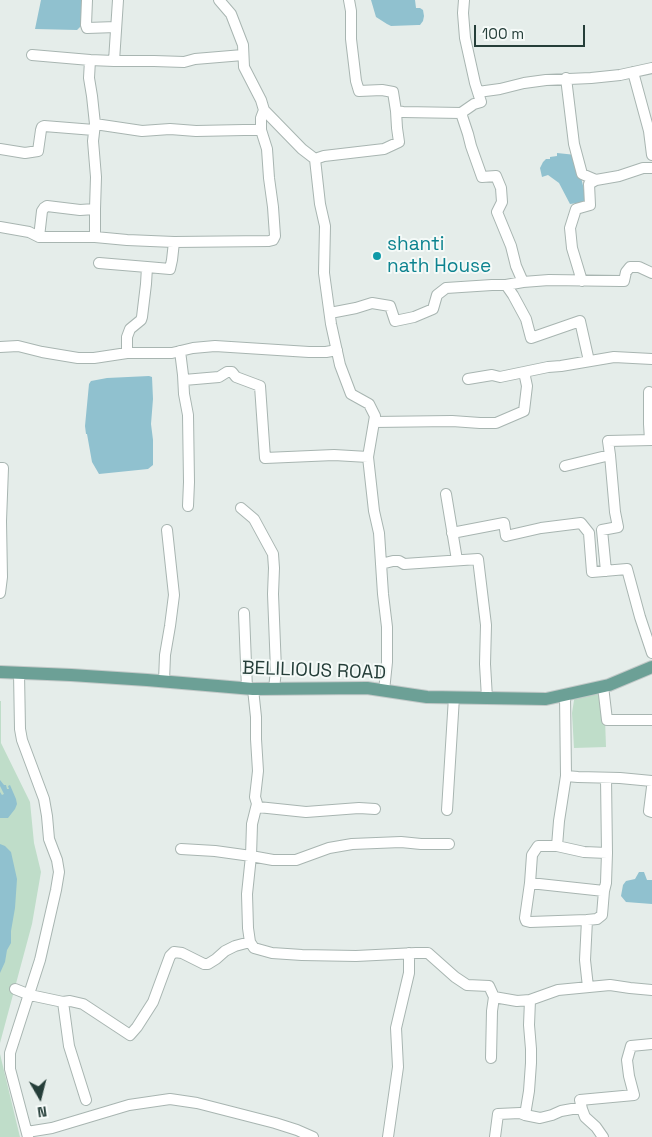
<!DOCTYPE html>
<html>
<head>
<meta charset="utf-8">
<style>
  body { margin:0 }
  #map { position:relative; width:652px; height:1137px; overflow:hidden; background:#e5edea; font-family:"Space Grotesk",sans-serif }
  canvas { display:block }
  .north { position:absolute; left:15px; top:1072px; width:50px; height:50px; -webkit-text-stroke:4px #f5faf8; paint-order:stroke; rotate:172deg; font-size:14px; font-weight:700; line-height:20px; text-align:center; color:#253e39 }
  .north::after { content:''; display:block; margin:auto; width:18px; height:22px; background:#253e39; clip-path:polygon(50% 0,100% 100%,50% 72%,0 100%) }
  .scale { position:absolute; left:474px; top:25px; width:111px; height:22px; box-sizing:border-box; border:2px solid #253e39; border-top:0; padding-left:6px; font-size:15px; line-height:18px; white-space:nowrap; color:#253e39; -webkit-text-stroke:4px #f5faf8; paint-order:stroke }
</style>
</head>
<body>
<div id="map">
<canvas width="652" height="1137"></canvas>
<div class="north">N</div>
<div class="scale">100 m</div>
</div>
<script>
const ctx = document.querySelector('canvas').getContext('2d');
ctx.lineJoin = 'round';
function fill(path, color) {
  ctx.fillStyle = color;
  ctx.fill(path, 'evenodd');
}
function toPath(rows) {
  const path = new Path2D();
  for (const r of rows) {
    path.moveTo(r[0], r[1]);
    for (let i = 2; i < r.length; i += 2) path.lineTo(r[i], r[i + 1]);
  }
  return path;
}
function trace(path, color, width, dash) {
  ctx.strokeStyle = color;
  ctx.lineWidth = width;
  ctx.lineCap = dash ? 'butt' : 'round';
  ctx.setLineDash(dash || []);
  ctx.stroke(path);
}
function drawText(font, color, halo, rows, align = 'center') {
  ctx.font = font + ' "Space Grotesk",sans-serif';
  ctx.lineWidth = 4;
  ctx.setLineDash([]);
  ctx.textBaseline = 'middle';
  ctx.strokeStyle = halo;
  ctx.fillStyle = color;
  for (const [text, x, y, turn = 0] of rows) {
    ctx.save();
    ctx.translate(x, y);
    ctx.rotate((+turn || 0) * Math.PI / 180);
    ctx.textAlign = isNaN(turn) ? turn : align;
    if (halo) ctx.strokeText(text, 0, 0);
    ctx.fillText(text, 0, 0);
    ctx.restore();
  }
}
fill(toPath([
  [604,690,606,747,574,748,572,713,575,694],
  [0,701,1,701,1,743,30,802,34,843,41,872,32,924,0,1043],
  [0,1054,19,1133,20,1137,0,1137]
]), '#bfddc9');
fill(toPath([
  [41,0,87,0,83,24,77,30,35,29],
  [371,0,415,0,416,8,420,8,423,10,424,16,423,21,420,25,418,25,391,26,387,24,376,17],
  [557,153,576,155,586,199,585,202,570,204,559,183,548,175,542,177,540,168,543,162,546,159,550,159,550,157,557,156],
  [149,376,152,377,153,399,151,424,153,440,153,465,148,469,99,474,92,462,87,434,86,434,85,426,89,384,91,381,107,378],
  [0,780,4,785,6,785,7,789,9,789,8,786,10,785,16,799,17,804,15,809,8,818,0,818,0,792,2,795,4,794,0,786],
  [0,844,5,846,11,852,17,879,15,908,11,931,11,943,7,950,5,962,0,973],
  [639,872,644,872,647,880,652,880,652,904,626,902,621,896,623,885,626,881,635,879]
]), '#90c1cf');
const minor = toPath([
  [87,0,86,25,87,28,116,27],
  [219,0,231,14,243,45,244,67,261,100,264,110,302,149,315,159,320,204,325,226,324,273,331,324,340,365,351,394,369,404,375,416,368,457,374,511,379,533,383,594,387,627,387,662,384,691],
  [464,0,463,13,465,38,475,83,481,102,474,104,461,113,468,134,471,146,482,177,496,176,501,188,502,202,497,212,511,246,516,266,523,282,506,285,513,295,526,319,531,338,580,321,589,361],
  [32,55,90,60],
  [114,61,154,61,184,62,195,59,243,55],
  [633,72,649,131,652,155],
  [566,78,574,144,582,174,596,180],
  [478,92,500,89,524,83,546,80,591,78,620,75,652,68],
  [396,111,403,112,461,113],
  [95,124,92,96,89,78,90,60,114,61,118,0],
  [0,149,25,153,38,151,41,130,42,127,44,126,94,130],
  [315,159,324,156,384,149,399,142,397,128,396,111,393,92,382,90,359,91,356,81,351,39,351,11,349,0],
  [95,209,96,177,93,141,95,124,142,131,170,129,196,131,244,130,261,130],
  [0,227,29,232,39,237,42,211,44,208,47,206,80,210,95,209,95,237,127,240,174,242],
  [39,237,95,237],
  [99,263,147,267],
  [582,281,572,248,570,228,576,209,590,205,589,184,596,180,619,176,643,168,652,168],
  [523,282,549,280,621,281,624,281,626,272,630,267,639,267,652,273],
  [330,313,356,308,372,303,390,306,395,321,414,317,433,309,437,295,446,288,492,285,506,285],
  [0,347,18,346,42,352,78,358,94,358,127,353,172,353,193,348,215,346,309,352,326,352,337,350],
  [180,351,183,375,184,394,188,415,189,482,188,506],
  [127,353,127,337,130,329,141,320,142,317,146,284,147,267,170,269,172,260,174,242,269,241,273,240,275,236,273,207,269,178,267,149,261,130,261,118,264,110],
  [468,379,492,375,500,377,524,372],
  [184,380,219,377,227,372,232,372,236,377,260,386,265,458,334,455,368,457],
  [649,392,649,424,650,440],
  [374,422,452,421,480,423,496,423,524,411,527,386,524,372,548,367,561,366,614,357,652,359],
  [565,466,610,455],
  [0,468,3,468,1,521,2,577,0,593],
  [446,494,457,560],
  [241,508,254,519,273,554,274,568,273,594,276,670,274,689],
  [452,533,504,523,506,536,541,528,581,523,589,533,592,572,627,569,640,617,652,653],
  [381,564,393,561,399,561,404,564,478,559,486,625,485,664,487,698],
  [606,571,602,530,618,527,615,512,610,455,608,441,652,440],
  [244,613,247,689],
  [19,673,20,729,22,740,44,799,47,816,49,839,57,860,59,872,56,890,40,960,10,1053,10,1069,28,1137],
  [164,681,165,655,170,626,174,595,167,530],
  [603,686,607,720,652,720],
  [253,689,256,717,256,739,258,771,255,797,258,807,306,812,359,808,375,809],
  [565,695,566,776,578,777,620,778,652,781],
  [652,787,649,811,652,812],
  [257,804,252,824,251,856,273,860,296,860,329,848,352,844,401,842,421,844,449,844],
  [447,810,454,697],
  [557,846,559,821,566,776],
  [181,849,215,851,251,856,247,894,248,928,250,942,254,948,272,953,302,955,356,956,416,953,428,953,455,977,467,985,489,986,494,997,517,1001,530,1000,558,990,610,985,630,988,652,990],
  [530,883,604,891],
  [587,920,597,919,602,915,604,891,606,883,607,853],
  [588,987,585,960,587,920,530,922,526,921,525,918,530,883,532,855,538,846,557,846,584,852,607,853,606,778],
  [15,989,30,995,63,1002,70,1001,83,1004,130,1035,137,1027,153,1002,170,956,174,952,182,953,204,964,208,964,216,959,225,951,235,946,250,942],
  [63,1002,69,1046,86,1100],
  [491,1058,492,1011,494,997],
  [525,1115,529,1091,531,1063,531,1049,529,1025,530,1000],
  [27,1132,52,1128,129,1105,170,1099,197,1103,275,1123,297,1130,313,1137,311,1137],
  [388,1137,398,1067,396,1028,409,973,409,953],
  [495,1137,498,1114,520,1113,525,1115,540,1118,552,1115,561,1111,572,1109,582,1109],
  [603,1137,596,1127,585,1117,582,1109,580,1100,634,1095,629,1076,627,1060,631,1046,652,1044]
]);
const major = toPath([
  [0,672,71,675,147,680,253,689,367,688,427,697,546,699,609,685,652,667]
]);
trace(minor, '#a8b5b1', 12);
trace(major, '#c2c9c8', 14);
trace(minor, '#fff', 10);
trace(major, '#6ca096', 12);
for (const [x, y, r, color] of [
  [377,256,5,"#0f9aa8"]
]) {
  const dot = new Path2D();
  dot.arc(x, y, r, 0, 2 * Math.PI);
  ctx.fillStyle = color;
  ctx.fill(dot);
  trace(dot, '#f5faf8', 2);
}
drawText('19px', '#0d838f', '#f5faf8', [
  ["shanti",387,245],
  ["nath House",387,267]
], 'left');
drawText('19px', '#253e39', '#f5faf8', [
  ["BELILIOUS ROAD",314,671,2]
]);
</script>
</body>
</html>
